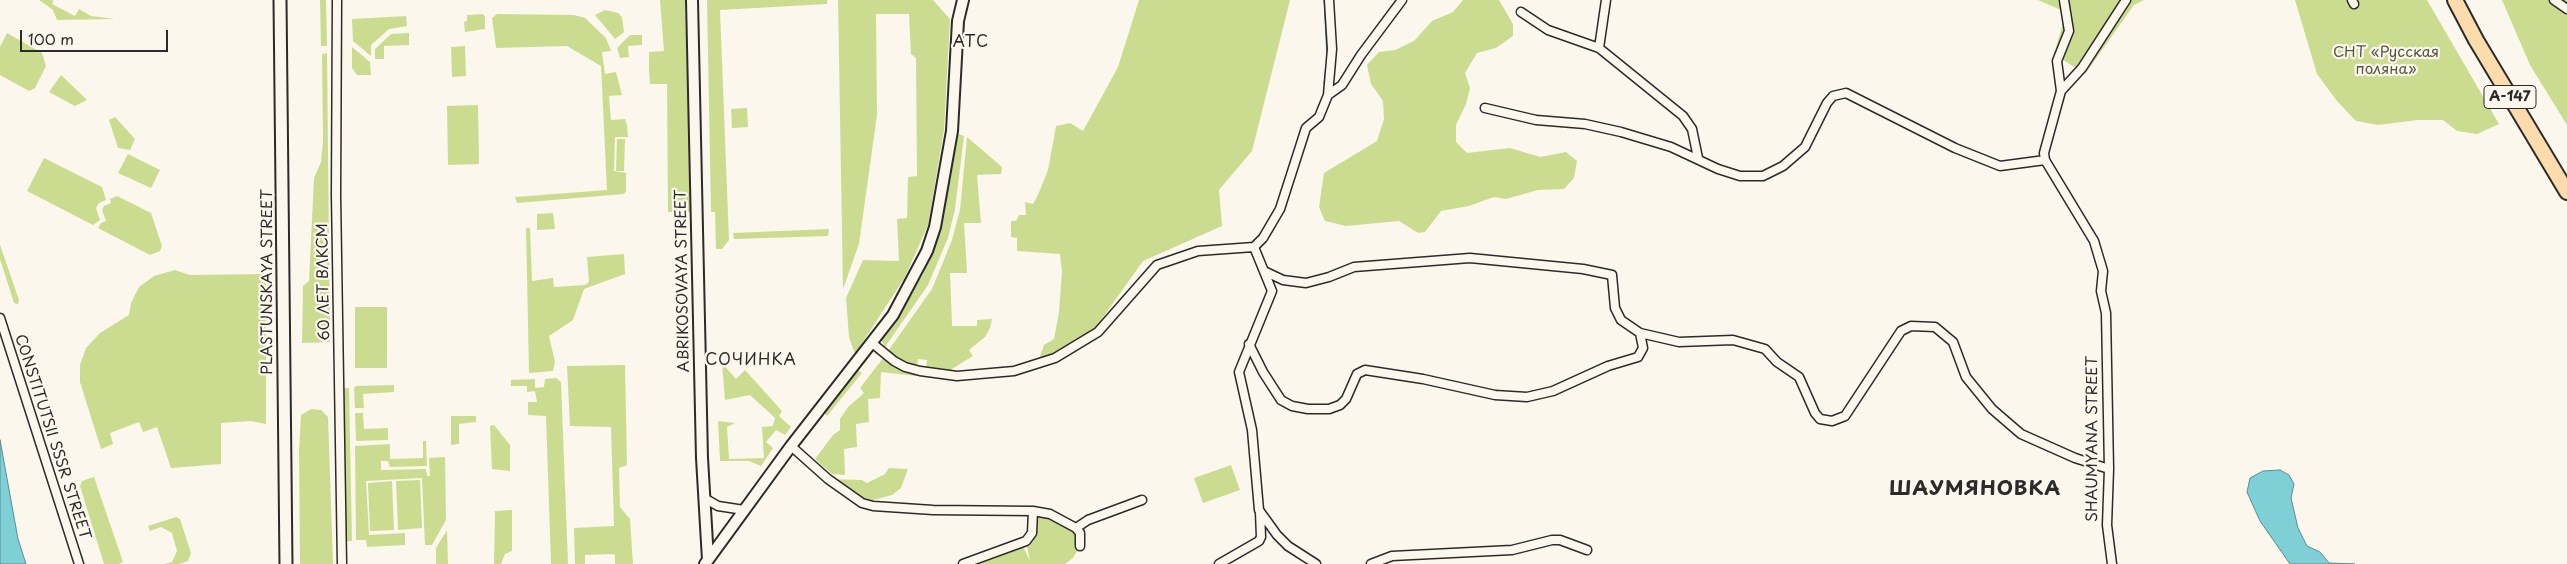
<!DOCTYPE html>
<html>
<head>
<meta charset="utf-8">
<style>
  body { margin:0 }
  #map { position:relative; width:2567px; height:564px; overflow:hidden; background:#fbf7ec; font-family:"Playpen Sans",sans-serif }
  canvas { display:block }
  .scale { position:absolute; left:20px; top:30px; width:148px; height:22px; box-sizing:border-box; border:2px solid #2b2b2b; border-top:0; padding-left:6px; font-size:15px; line-height:18px; white-space:nowrap; color:#2b2b2b; -webkit-text-stroke:4px #fbf7ec; paint-order:stroke }
</style>
</head>
<body>
<div id="map">
<canvas width="2567" height="564"></canvas>
<div class="scale">100 m</div>
</div>
<script>
const ctx = document.querySelector('canvas').getContext('2d');
ctx.lineJoin = 'round';
function fill(path, color) {
  ctx.fillStyle = color;
  ctx.fill(path, 'evenodd');
}
function toPath(rows) {
  const path = new Path2D();
  for (const r of rows) {
    path.moveTo(r[0], r[1]);
    for (let i = 2; i < r.length; i += 2) path.lineTo(r[i], r[i + 1]);
  }
  return path;
}
function trace(path, color, width, dash) {
  ctx.strokeStyle = color;
  ctx.lineWidth = width;
  ctx.lineCap = dash ? 'butt' : 'round';
  ctx.setLineDash(dash || []);
  ctx.stroke(path);
}
function drawText(font, color, halo, rows, align = 'center') {
  ctx.font = font + ' "Playpen Sans",sans-serif';
  ctx.lineWidth = 4.5;
  ctx.setLineDash([]);
  ctx.textBaseline = 'middle';
  ctx.strokeStyle = halo;
  ctx.fillStyle = color;
  for (const [text, x, y, turn = 0] of rows) {
    ctx.save();
    ctx.translate(x, y);
    ctx.rotate((+turn || 0) * Math.PI / 180);
    ctx.textAlign = isNaN(turn) ? turn : align;
    if (halo) ctx.strokeText(text, 0, 0);
    ctx.fillText(text, 0, 0);
    ctx.restore();
  }
}
fill(toPath([
  [39,0,51,0,54,1,52,4,75,16,79,9,91,16,115,19,57,20,53,10],
  [320,0,326,0,327,46,321,46],
  [660,0,685,0,691,212,668,212,667,84,650,84,649,71,649,52,664,51],
  [707,0,827,0,827,4,720,10,729,240,722,249,716,249,715,212,711,212],
  [838,0,933,0,950,19,944,130,928,225,905,277,855,354,849,337,846,298,863,260,899,261,897,219,907,218,908,177,917,176,916,58,911,54,909,14,876,14,877,115,859,244,843,289],
  [1139,0,1290,0,1252,151,1219,190,1222,226,1143,261,1096,327,1038,362,1044,345,1054,339,1059,312,1062,272,1060,254,1017,251,1017,238,1011,237,1011,221,1016,221,1019,215,1026,215,1025,202,1033,204,1038,195,1048,170,1056,126,1070,123,1083,131,1118,67],
  [1463,0,1499,0,1513,24,1513,36,1496,48,1477,53,1465,73,1470,88,1466,104,1456,125,1456,142,1467,153,1510,148,1540,157,1566,152,1577,161,1574,178,1564,189,1538,190,1506,199,1494,197,1469,206,1441,211,1425,232,1418,233,1399,221,1346,226,1325,221,1319,207,1324,173,1377,141,1384,119,1383,101,1371,84,1367,65,1379,52,1395,50,1414,41,1432,21,1453,12],
  [2038,0,2144,0,2134,5,2085,74,2054,54,2063,23,2061,10],
  [2295,0,2427,0,2499,124,2477,134,2457,131,2443,120,2418,120,2378,125,2356,121,2337,101,2317,74],
  [2502,0,2567,0,2567,125,2530,65],
  [605,10,618,13,622,17,624,32,615,39,595,15],
  [483,14,485,17,485,29,465,32,464,22,467,21,467,15],
  [497,14,574,15,585,18,606,38,611,51,602,52,605,74,616,72,622,95,609,96,611,120,625,119,627,125,628,137,615,137,614,171,626,173,626,191,624,194,517,203,515,197,607,190,601,66,567,46,496,48,492,18],
  [406,16,407,26,389,29,371,45,371,56,353,41,352,19],
  [7,33,42,53,46,66,35,88,29,91,0,75,0,47],
  [409,33,409,45,384,46,384,59,375,59,375,49,391,34],
  [630,35,642,35,642,45,628,46,629,57,620,58,617,48],
  [465,46,466,76,452,77,451,47],
  [352,47,370,62,371,75,357,75,352,68],
  [327,53,330,342,302,343,303,286,309,281,314,178,321,162,323,141,322,54],
  [61,75,87,100,75,106,49,92],
  [478,105,479,164,448,165,447,106],
  [747,108,748,127,732,128,731,109],
  [115,117,135,139,130,150,118,148,109,120],
  [958,134,964,136,955,209,948,238,928,285,885,347,880,338,923,275,940,229,954,135],
  [967,137,1002,167,1001,174,977,175,981,223,964,223,967,273,950,273,952,326,977,326,977,320,992,319,990,328,985,337,969,350,973,356,947,372,926,369,927,360,918,359,917,367,907,364,888,351,932,289,952,240,960,210],
  [617,139,625,139,624,171,616,171],
  [128,154,160,170,151,188,118,173],
  [44,158,102,187,106,200,99,203,96,208,100,220,93,225,27,191],
  [117,196,151,213,162,246,160,251,150,255,98,228,101,223,106,221,102,210,104,206,111,203,110,199],
  [553,213,555,229,537,230,537,214],
  [526,228,530,228,532,281,553,278,554,287,585,285,589,282,587,257,624,254,625,274,584,289,573,320,549,336,555,362,553,371,529,373],
  [829,229,828,236,734,239,733,233],
  [0,245,19,300,18,304,14,303,0,259],
  [175,270,190,275,266,274,266,424,251,421,221,423,221,464,171,468,157,427,143,432,139,422,110,433,113,444,101,449,80,382,80,365,86,348,100,333,129,315,131,303,139,287,154,276],
  [355,307,387,307,387,368,355,368],
  [883,358,892,365,917,374,916,376,881,372,880,398,868,399,869,422,856,424,857,447,844,449,845,475,832,474,815,459,833,435,840,430,840,419,848,407,864,393,860,388],
  [722,363,736,379,745,370,782,411,779,416,791,427,785,435,776,430,766,442,773,448,761,466,749,461,720,461,718,421,735,423,727,427,729,459,764,458,762,427,773,426,775,418,750,395,725,400],
  [625,365,627,465,619,468,620,507,630,519,633,564,615,564,615,555,612,554,585,555,585,564,575,564,574,528,614,526,611,427,570,426,567,366],
  [858,370,862,373,827,416,823,412],
  [556,378,561,382,568,564,551,564,546,416,528,415,528,402,537,402,535,391,527,392,527,386,511,386,511,380,535,379,535,388,544,387,545,379],
  [394,385,394,392,363,394,364,408,355,408,354,388,356,386],
  [343,388,349,388,352,541,344,541],
  [311,409,321,410,328,417,333,564,300,564,299,451,301,415],
  [355,413,363,413,364,429,388,428,388,440,356,441],
  [451,416,476,416,476,422,459,424,459,444,451,445],
  [494,425,510,445,510,471,492,469,490,426],
  [423,441,426,441,427,466,390,467,388,461,381,461,381,470,426,469,427,476,430,476,429,458,445,457,446,520,432,545,425,545,422,478,366,481,369,535,405,533,405,545,367,547,366,540,356,540,355,446,390,444,390,459,423,458],
  [1231,465,1240,490,1203,503,1194,478],
  [889,468,908,469,901,488,892,495,862,503,828,479,862,480,867,483,885,474],
  [94,477,123,562,119,564,104,564,80,486,82,481],
  [420,480,422,528,398,530,396,481],
  [392,481,394,530,370,531,368,483],
  [512,510,512,551,505,554,501,564,494,564,495,511],
  [1033,511,1076,528,1080,546,1073,558,1065,564,963,564,1021,542,1030,561,1026,541],
  [176,517,180,519,191,553,188,561,179,564,164,564,172,562,177,551,172,533,161,527,150,531,148,526],
  [447,530,448,564,436,564,436,548]
]), '#cbdc91');
const water = toPath([
  [0,440,18,539,26,564,0,564,0,440],
  [2280,470,2289,475,2294,484,2291,498,2298,528,2307,546,2320,552,2329,563,2355,564,2290,564,2260,521,2247,492,2250,478,2263,471,2280,470]
]);
fill(water, '#7ecfd6');
trace(water, '#5d8d92', 1);
trace(toPath([
  [1325,83,1328,58,1325,0]
]), '#5d8d92', 3);
const minor = toPath([
  [337,0,336,195,342,564],
  [2064,0,2069,31,2057,61,2061,91,2044,153,2045,160,2094,241,2103,271,2101,291,2106,313,2109,469,2107,525,2112,564],
  [2352,0,2354,4],
  [2554,0,2567,9],
  [1521,12,1548,30,1599,48,1683,116,1692,129,1698,158],
  [1599,48,1606,0],
  [2061,91,2082,68,2126,0],
  [1328,95,1342,85,1361,55,1402,0],
  [1485,108,1536,120,1585,124,1621,132,1671,147,1718,169,1740,176,1763,176,1783,166,1805,147,1827,103,1833,96,1846,93,1955,148,2000,166,2045,160],
  [0,318,79,564],
  [1640,333,1679,342,1733,340,1765,349,1777,362,1799,377,1815,413,1820,419,1832,421,1845,416,1901,331,1911,326,1935,327,1953,342,1966,377,1992,409,2021,434,2075,458,2109,469],
  [872,343,894,361,905,367,920,371,957,376,1014,371,1055,358,1098,332,1157,265,1198,251,1254,247],
  [1249,344,1263,372,1281,400,1292,406,1308,409,1329,409,1340,405,1346,399,1357,374,1365,370,1423,379,1495,395,1527,397,1553,391,1608,366,1638,357,1643,348,1640,333,1621,320,1615,308,1612,275,1583,269,1470,258,1354,267,1329,277,1306,283,1283,280,1264,271],
  [791,446,828,479,862,503,873,506,933,510,1033,511,1050,514,1076,528,1080,533,1080,546],
  [704,498,718,506,744,510],
  [1076,528,1088,520,1142,500],
  [963,564,1026,541,1032,533,1033,511],
  [1219,564,1259,541,1261,537,1260,512],
  [1316,564,1288,546,1277,535,1259,510,1252,430,1239,372,1272,291,1254,247,1263,238,1280,209,1306,128,1319,117,1328,95,1332,49,1329,0],
  [1371,564,1392,556,1512,550,1552,540,1560,540,1587,550]
]);
const tertiary = toPath([
  [692,0,702,458,708,560],
  [705,564,791,446,893,315,927,251,935,227,952,131,958,21,963,0]
]);
const secondary = toPath([
  [280,0,286,564]
]);
const trunk = toPath([
  [2455,0,2476,40,2567,192]
]);
trace(minor, '#2b2b2b', 11);
trace(tertiary, '#2b2b2b', 14);
trace(secondary, '#2b2b2b', 15);
trace(trunk, '#2b2b2b', 18);
trace(minor, '#fbf7ec', 8);
trace(tertiary, '#fbf7ec', 10);
trace(secondary, '#fbf7ec', 11);
trace(trunk, '#fcdcac', 14);
for (const [x, y, w] of [
  [2510,97,52]
]) {
  const box = new Path2D();
  box.roundRect(x - w / 2, y - 11.5, w, 23, 4);
  ctx.fillStyle = '#fbf7ec';
  ctx.fill(box);
  trace(box, '#2b2b2b', 1);
}
drawText('bold 14px', '#2b2b2b', null, [
  ["А-147",2510,97]
]);
drawText('15px', '#535744', '#fbf7ec', [
  ["СНТ «Русская",2386,53],
  ["поляна»",2386,70]
]);
drawText('15px', '#2b2b2b', '#fbf7ec', [
  ["ABRIKOSOVAYA STREET",683,281,-91],
  ["PLASTUNSKAYA STREET",268,282,-90],
  ["60 ЛЕТ ВЛКСМ",324,282,-91],
  ["CONSTITUTSII SSSR STREET",52,437,72],
  ["SHAUMYANA STREET",2093,439,-90]
]);
ctx.letterSpacing = '1px';
drawText('16px', '#2b2b2b', '#fbf7ec', [
  ["АТС",971,43],
  ["СОЧИНКА",751,361]
]);
ctx.letterSpacing = '0px';
ctx.letterSpacing = '1px';
drawText('bold 20px', '#2b2b2b', '#fbf7ec', [
  ["ШАУМЯНОВКА",1975,489]
]);
ctx.letterSpacing = '0px';
</script>
</body>
</html>
